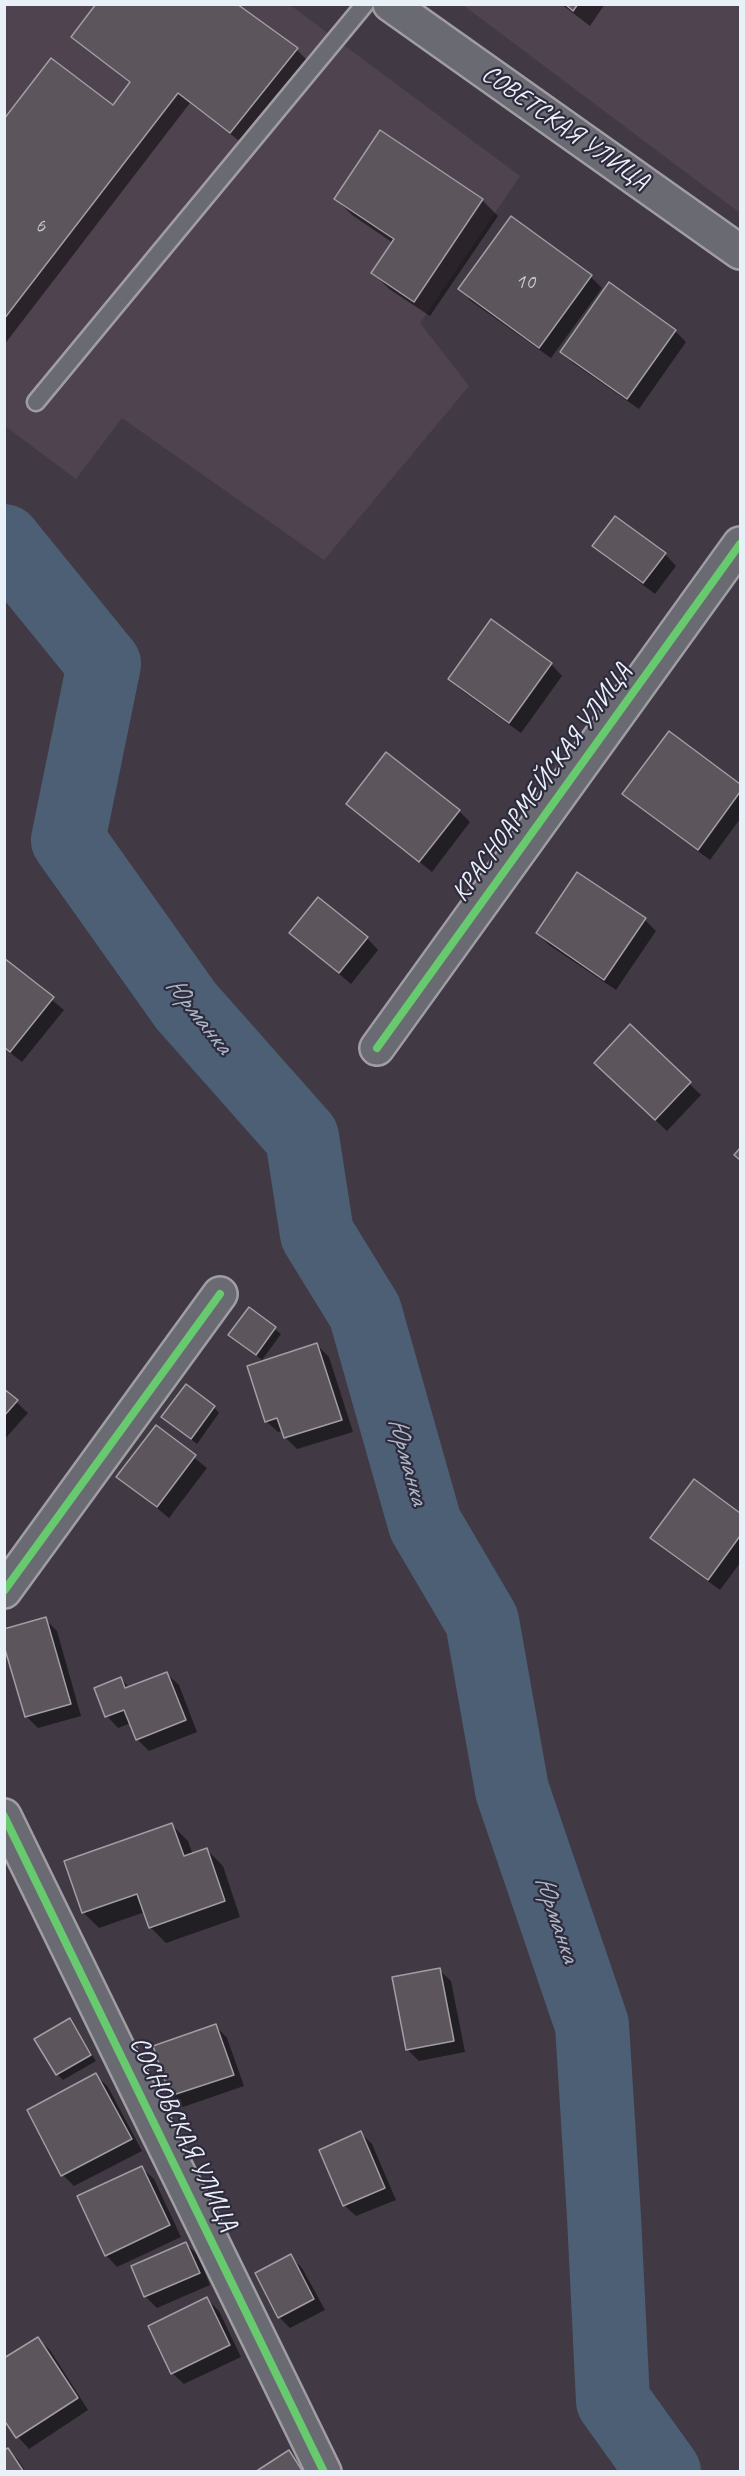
<!DOCTYPE html>
<html>
<head>
<meta charset="utf-8">
<style>
  body { margin:0 }
  #map { position:relative; width:745px; height:2476px; overflow:hidden; background:#413a44; font-family:Caveat,sans-serif }
  canvas { display:block }
  .frame { position:absolute; inset:0; border:6px solid #e8f1f8; pointer-events:none }
</style>
</head>
<body>
<div id="map">
<canvas width="745" height="2476"></canvas>
<div class="frame"></div>
</div>
<script>
const ctx = document.querySelector('canvas').getContext('2d');
ctx.lineJoin = 'round';
function fill(path, color) {
  ctx.fillStyle = color;
  ctx.fill(path, 'evenodd');
}
function toPath(rows) {
  const path = new Path2D();
  for (const r of rows) {
    path.moveTo(r[0], r[1]);
    for (let i = 2; i < r.length; i += 2) path.lineTo(r[i], r[i + 1]);
  }
  return path;
}
function trace(path, color, width, dash) {
  ctx.strokeStyle = color;
  ctx.lineWidth = width;
  ctx.lineCap = dash ? 'butt' : 'round';
  ctx.setLineDash(dash || []);
  ctx.stroke(path);
}
function drawText(font, color, halo, rows, align = 'center') {
  ctx.font = font + ' Caveat,sans-serif';
  ctx.lineWidth = 4.5;
  ctx.setLineDash([]);
  ctx.textBaseline = 'middle';
  ctx.strokeStyle = halo;
  ctx.fillStyle = color;
  for (const [text, x, y, turn = 0] of rows) {
    ctx.save();
    ctx.translate(x, y);
    ctx.rotate((+turn || 0) * Math.PI / 180);
    ctx.textAlign = isNaN(turn) ? turn : align;
    if (halo) ctx.strokeText(text, 0, 0);
    ctx.fillText(text, 0, 0);
    ctx.restore();
  }
}
fill(toPath([
  [5,5,290,5,520,176,420,323,469,386,324,560,122,418,76,479,5,426],
  [463,5,740,5,740,213]
]), '#504350');
fill(toPath([
  [561,4,605,4,590,26],
  [73,37,297,50,308,61,242,143,190,103,4,345,4,121,113,107,131,84],
  [336,199,482,200,498,216,430,316,389,289,373,273,393,243,352,215],
  [591,277,602,288,551,358,471,301,460,289],
  [675,331,686,342,639,409,573,363,561,352],
  [594,546,665,554,676,566,655,594,606,557],
  [551,664,562,676,521,733,461,690,450,679],
  [669,733,740,786,740,819,710,860,636,805,624,794],
  [348,804,459,811,470,822,432,872],
  [645,920,656,931,616,990,549,945,537,933],
  [291,933,367,938,378,950,351,984],
  [4,960,64,1010,22,1062,4,1048],
  [630,1026,701,1095,667,1131,607,1074],
  [249,1309,281,1334,262,1360,230,1335],
  [317,1345,329,1357,353,1432,297,1449,285,1437,283,1431,278,1432,266,1421],
  [4,1391,28,1413,4,1440],
  [214,1407,219,1413,197,1444,163,1417],
  [156,1427,207,1468,169,1518,118,1476],
  [695,1481,740,1515,740,1563,720,1590,664,1549,652,1538],
  [45,1619,57,1631,81,1716,38,1728,26,1716],
  [167,1674,179,1685,197,1732,149,1751,137,1739,131,1723,118,1728,107,1716,121,1679,130,1688],
  [172,1825,188,1841,193,1855,207,1850,223,1866,240,1917,166,1943,150,1927,145,1912,99,1928,83,1912],
  [439,1970,451,1981,465,2052,419,2061,408,2050],
  [70,2020,96,2061,63,2080,57,2074],
  [216,2026,227,2038,244,2086,183,2107,171,2095],
  [96,2075,108,2087,142,2151,74,2186,63,2175],
  [361,2133,372,2144,396,2200,356,2216,344,2205],
  [142,2168,154,2179,181,2237,117,2267,106,2255],
  [186,2244,198,2255,210,2285,157,2308,145,2296],
  [290,2256,302,2268,325,2310,290,2328,279,2317],
  [207,2299,219,2311,241,2357,184,2384,172,2373],
  [38,2339,50,2350,88,2410,29,2449,18,2437,4,2417],
  [8,2449,19,2461,26,2472,4,2472],
  [289,2452,306,2472,258,2472]
]), '#0007');
trace(toPath([
  [4,541,104,664,68,840,186,1006,302,1137,317,1234,365,1312,425,1524,482,1621,512,1790,592,2025,604,2217,613,2401,664,2472]
]), '#4c5f74', 74);
const building = toPath([
  [96,4,237,4,298,48,230,133,178,93,4,319,4,119,51,58,113,105,130,82,71,37,96,4],
  [565,4,578,4,573,11,565,4],
  [380,130,483,199,414,302,371,273,394,239,334,199,380,130],
  [511,216,592,275,539,348,458,289,511,216],
  [609,282,676,330,627,399,560,352,609,282],
  [615,516,666,553,643,583,592,546,615,516],
  [491,619,552,663,509,723,448,679,491,619],
  [669,731,740,784,740,792,698,850,622,794,669,731],
  [386,752,460,810,419,862,346,804,386,752],
  [577,872,646,918,604,980,536,933,577,872],
  [318,897,368,937,339,973,289,933,318,897],
  [4,958,54,997,10,1052,4,1047,4,958],
  [630,1024,691,1082,655,1120,594,1063,630,1024],
  [740,1148,740,1160,734,1155,740,1148],
  [249,1307,276,1327,256,1355,228,1335,249,1307],
  [317,1343,342,1420,284,1438,277,1418,265,1422,247,1366,317,1343],
  [186,1384,215,1406,191,1439,161,1417,186,1384],
  [4,1389,18,1400,4,1416,4,1389],
  [156,1425,196,1455,157,1507,116,1477,156,1425],
  [694,1479,740,1513,740,1536,708,1580,650,1538,694,1479],
  [46,1617,71,1704,25,1717,4,1646,4,1629,46,1617],
  [167,1672,186,1720,136,1740,124,1710,105,1717,94,1688,121,1677,125,1688,167,1672],
  [172,1823,184,1856,207,1848,225,1901,149,1928,137,1894,82,1913,64,1861,172,1823],
  [440,1968,454,2041,406,2050,392,1977,440,1968],
  [70,2018,91,2055,56,2075,34,2039,70,2018],
  [216,2024,234,2075,170,2096,153,2046,216,2024],
  [96,2073,132,2139,61,2176,27,2110,96,2073],
  [361,2131,385,2188,343,2206,319,2150,361,2131],
  [142,2166,170,2225,105,2256,77,2196,142,2166],
  [186,2242,200,2273,144,2297,131,2266,186,2242],
  [291,2254,314,2299,278,2318,255,2273,291,2254],
  [207,2297,230,2345,171,2374,148,2326,207,2297],
  [38,2337,78,2398,16,2438,4,2420,4,2358,38,2337],
  [8,2448,24,2472,4,2472,4,2450,8,2448],
  [289,2450,303,2472,255,2472,289,2450]
]);
fill(building, '#5c555b');
trace(building, '#a09ea4', 1.5);
const service = toPath([
  [36,402,365,4]
]);
const minor = toPath([
  [377,1048,740,544],
  [4,1591,220,1294],
  [4,1816,324,2472]
]);
const secondary = toPath([
  [390,4,740,252]
]);
trace(service, '#a09ea4', 21);
trace(minor, '#a09ea4', 38);
trace(secondary, '#a09ea4', 38);
trace(service, '#6a6b72', 16);
trace(minor, '#6a6b72', 33);
trace(secondary, '#6a6b72', 33);
trace(toPath([
  [377,1048,740,544],
  [4,1591,220,1294],
  [4,1816,324,2472]
]), '#67ca6e', 8);
drawText('22px', '#c5cad1', null, [
  ["6",40,226],
  ["10",525,282]
]);
drawText('26px', '#e8f1f8', '#2f2a3d', [
  ["СОВЕТСКАЯ УЛИЦА",565,128,35],
  ["КРАСНОАРМЕЙСКАЯ УЛИЦА",542,783,-54],
  ["СОСНОВСКАЯ УЛИЦА",183,2134,64]
]);
drawText('italic 27px', '#aab8c5', '#2f2a3d', [
  ["Юрманка",198,1016,51],
  ["Юрманка",407,1461,74],
  ["Юрманка",556,1919,71]
]);
</script>
</body>
</html>
